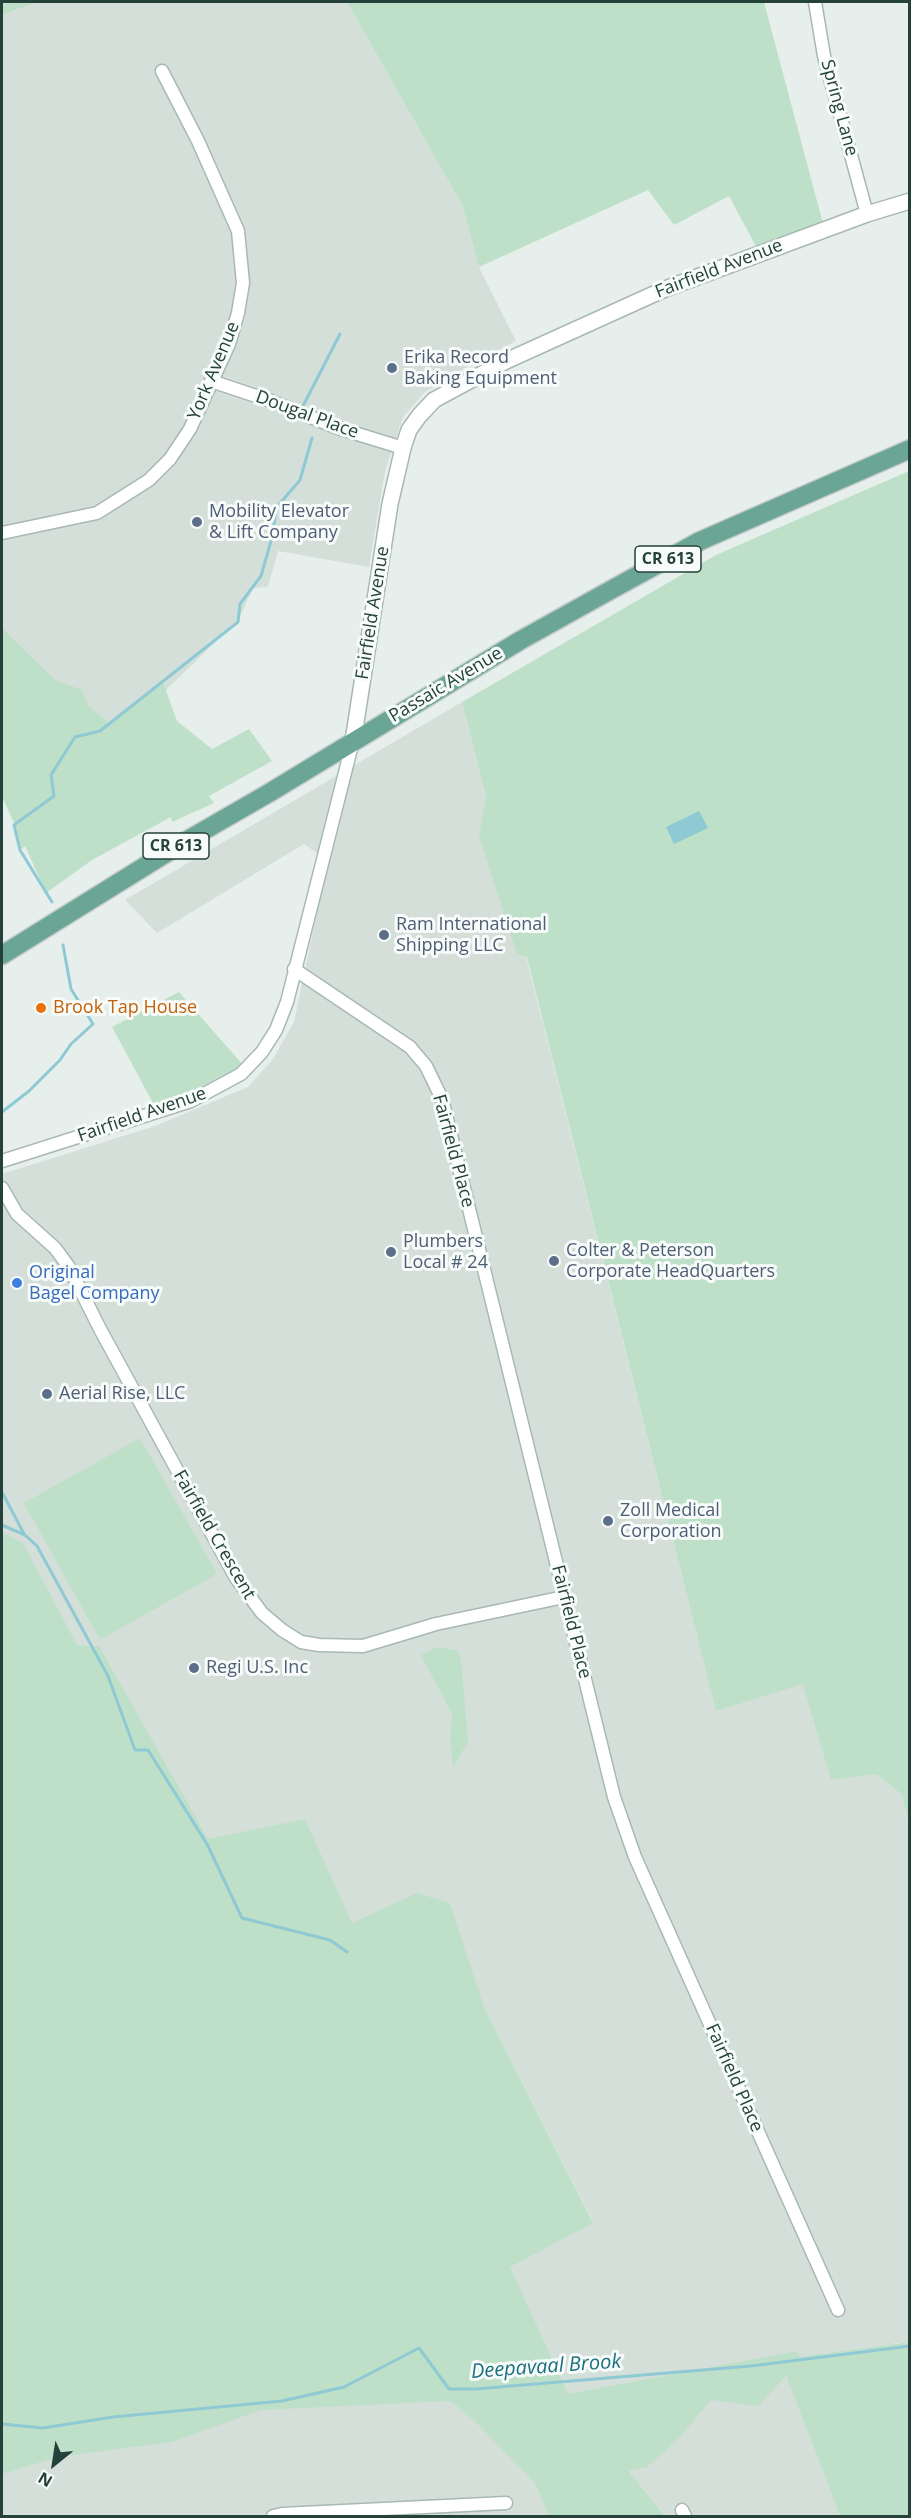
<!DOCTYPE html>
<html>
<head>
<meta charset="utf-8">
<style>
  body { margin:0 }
  #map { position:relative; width:911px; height:2518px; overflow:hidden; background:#e6efeb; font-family:"Open Sans",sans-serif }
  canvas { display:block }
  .frame { position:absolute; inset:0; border:3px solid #24423a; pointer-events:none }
  .north { position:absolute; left:24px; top:2434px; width:60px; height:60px; -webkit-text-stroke:4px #f7fbf9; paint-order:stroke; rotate:210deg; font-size:16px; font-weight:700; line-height:24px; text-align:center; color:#24423a }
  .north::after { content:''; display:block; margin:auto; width:21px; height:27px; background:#24423a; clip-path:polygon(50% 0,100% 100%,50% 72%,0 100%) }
</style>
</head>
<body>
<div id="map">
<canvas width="911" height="2518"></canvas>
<div class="frame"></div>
<div class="north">N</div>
</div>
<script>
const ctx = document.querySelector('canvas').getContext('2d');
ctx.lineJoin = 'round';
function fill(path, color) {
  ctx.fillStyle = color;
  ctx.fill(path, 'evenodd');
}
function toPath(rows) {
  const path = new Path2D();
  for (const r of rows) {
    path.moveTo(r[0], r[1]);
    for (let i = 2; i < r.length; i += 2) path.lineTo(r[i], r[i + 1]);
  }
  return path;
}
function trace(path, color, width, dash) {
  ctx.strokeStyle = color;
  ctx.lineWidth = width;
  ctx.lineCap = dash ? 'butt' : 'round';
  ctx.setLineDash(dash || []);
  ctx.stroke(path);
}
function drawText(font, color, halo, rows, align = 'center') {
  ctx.font = font + ' "Open Sans",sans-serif';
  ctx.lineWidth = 6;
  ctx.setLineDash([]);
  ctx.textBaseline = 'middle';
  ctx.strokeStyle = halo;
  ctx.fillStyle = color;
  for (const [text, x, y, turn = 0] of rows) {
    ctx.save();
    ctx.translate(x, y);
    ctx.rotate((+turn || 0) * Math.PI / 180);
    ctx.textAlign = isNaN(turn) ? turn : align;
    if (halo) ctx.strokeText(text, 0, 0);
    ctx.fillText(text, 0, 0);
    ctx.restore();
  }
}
fill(toPath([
  [38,2,347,2,462,205,479,267,516,341,474,363,425,392,403,417,385,471,369,567,278,551,268,587,253,588,239,619,123,732,49,683,2,628,2,15],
  [462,702,716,1710,833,1674,876,1774,901,1794,909,1820,909,2342,896,2343,786,2376,840,2516,665,2516,568,2394,437,2401,450,2401,474,2421,535,2483,549,2516,2,2516,2,1174,155,1126,248,1087,273,1059,294,1022,328,861,304,844,157,933,125,900],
  [450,1903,485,2009,593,2222,353,1923]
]), '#d4dfda');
fill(toPath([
  [2,2,38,2,2,15],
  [347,2,764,2,825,231,759,252,729,196,674,225,648,190,479,267,462,205],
  [909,471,909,1820,901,1794,876,1774,831,1780,803,1684,716,1711,527,957,517,954,479,836,486,797,462,702,716,555],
  [2,628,55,680,82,690,89,707,110,723,163,682,177,721,212,749,249,729,272,761,209,796,214,803,172,822,171,817,92,860,46,893,25,846,20,850,15,825,2,797],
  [179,992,243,1065,193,1091,154,1105,112,1027],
  [140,1438,217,1574,100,1640,24,1503],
  [2,1532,23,1543,77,1645,99,1646,208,1839,305,1819,352,1923,417,1893,450,1903,485,2009,593,2223,510,2267,568,2394,797,2351,800,2357,909,2342,909,2516,840,2516,786,2376,758,2406,711,2400,680,2437,647,2467,629,2471,665,2516,549,2516,535,2483,474,2421,450,2401,261,2410,172,2442,58,2457,2,2474],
  [437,1647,459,1651,462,1669,468,1742,453,1767,450,1738,452,1714,421,1655]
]), '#bfe0c8');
fill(toPath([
  [699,811,708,828,674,844,666,827]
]), '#8ec9d4');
trace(toPath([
  [303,406,340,334],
  [52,902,20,850,14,825,54,796,51,775,75,737,100,731,238,622,240,604,261,576,273,534,276,508,300,480,312,438],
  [2,1112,29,1091,60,1060,71,1044,93,1024,71,989,63,945],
  [2,1492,24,1534],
  [2,1525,25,1535,37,1546,108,1676,135,1750,148,1750,207,1844,242,1918,330,1940,347,1952],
  [2,2424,43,2428,113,2417,282,2401,344,2387,419,2348,449,2389,475,2389,751,2366,910,2346]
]), '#8ec9d4', 3);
const minor = toPath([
  [815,2,824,56,867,214],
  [211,381,268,400,338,428,403,448],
  [2,533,97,513,149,480,170,459,190,429,229,344,238,313,243,283,238,231,198,141,162,71],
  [294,969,410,1047,426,1066,442,1099,614,1797,635,1857,838,2310],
  [2,1161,191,1101,241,1074,262,1052,276,1030,287,1002,353,741],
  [2,1188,17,1214,55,1248,69,1267,100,1329,236,1578,262,1613,282,1630,301,1642,319,1645,363,1646,436,1624,564,1597],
  [682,2510,685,2516],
  [273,2516,282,2514,506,2503]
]);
const tertiary = toPath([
  [353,741,390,504,403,448,409,430,419,416,434,400,506,361,665,289,867,214,910,201]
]);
const primary = toPath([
  [2,955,184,842,269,793,521,640,609,591,700,541,910,449]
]);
trace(minor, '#a8b8b2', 15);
trace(tertiary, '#a8b8b2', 18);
trace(primary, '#c2cac8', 21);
trace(minor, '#fff', 12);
trace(tertiary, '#fff', 15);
trace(primary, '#6aa596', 18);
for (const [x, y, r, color] of [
  [392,368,6,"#5c6f8a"],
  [197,522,6,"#5c6f8a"],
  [384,935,6,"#5c6f8a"],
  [41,1008,6,"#e8710a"],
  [391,1252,6,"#5c6f8a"],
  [554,1261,6,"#5c6f8a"],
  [17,1283,6,"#3f7fe0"],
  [47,1394,6,"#5c6f8a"],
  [608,1521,6,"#5c6f8a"],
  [194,1668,6,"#5c6f8a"]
]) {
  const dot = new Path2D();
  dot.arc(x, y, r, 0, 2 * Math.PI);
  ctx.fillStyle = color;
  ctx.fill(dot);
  trace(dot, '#f7fbf9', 2);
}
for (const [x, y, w] of [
  [668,559,66],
  [176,846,66]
]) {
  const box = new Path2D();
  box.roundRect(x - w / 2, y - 13, w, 26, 4.5);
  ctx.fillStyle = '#f7fbf9';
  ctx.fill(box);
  trace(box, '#24423a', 1.5);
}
drawText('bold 16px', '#24423a', null, [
  ["CR 613",668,559],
  ["CR 613",176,846]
]);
drawText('18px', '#24423a', '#f7fbf9', [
  ["Spring Lane",839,108,75],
  ["Fairfield Avenue",719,269,-21],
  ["York Avenue",214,371,-67],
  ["Dougal Place",307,415,20],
  ["Fairfield Avenue",373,613,-81],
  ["Passaic Avenue",446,685,-31],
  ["Fairfield Avenue",142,1115,-19],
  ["Fairfield Place",453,1151,75],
  ["Fairfield Crescent",214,1535,60],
  ["Fairfield Place",571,1622,76],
  ["Fairfield Place",734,2078,66]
]);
drawText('18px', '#4e5e75', '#f7fbf9', [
  ["Erika Record",404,358],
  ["Baking Equipment",404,379],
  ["Mobility Elevator",209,512],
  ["& Lift Company",209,533],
  ["Ram International",396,925],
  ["Shipping LLC",396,946],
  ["Plumbers",403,1242],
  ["Local # 24",403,1263],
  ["Colter & Peterson",566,1251],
  ["Corporate HeadQuarters",566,1272],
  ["Aerial Rise, LLC",59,1394],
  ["Zoll Medical",620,1511],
  ["Corporation",620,1532],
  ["Regi U.S. Inc",206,1668]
], 'left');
drawText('18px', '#c56008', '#f7fbf9', [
  ["Brook Tap House",53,1008]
], 'left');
drawText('18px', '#366cbe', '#f7fbf9', [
  ["Original",29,1273],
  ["Bagel Company",29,1294]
], 'left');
drawText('italic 20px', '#1c6f80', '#f7fbf9', [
  ["Deepavaal Brook",546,2367,-4]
]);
</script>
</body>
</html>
